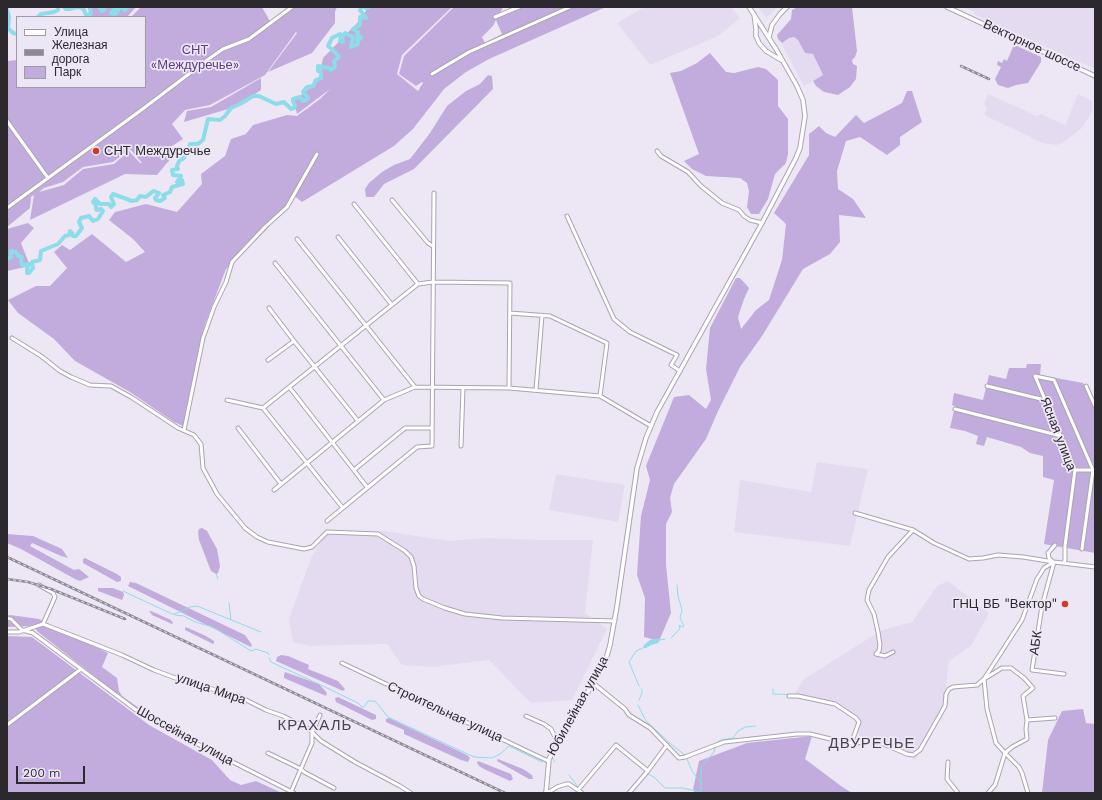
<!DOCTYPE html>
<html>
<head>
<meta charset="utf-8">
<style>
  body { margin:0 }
  #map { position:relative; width:1102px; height:800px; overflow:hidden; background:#ede7f5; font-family:"Work Sans",sans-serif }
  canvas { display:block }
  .frame { position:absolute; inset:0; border:8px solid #2b282e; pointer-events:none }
  .legend { position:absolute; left:16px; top:16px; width:130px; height:72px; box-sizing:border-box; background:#ede7f5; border:1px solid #9f9ba5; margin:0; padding:5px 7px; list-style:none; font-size:12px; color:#2b282e }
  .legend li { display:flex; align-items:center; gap:8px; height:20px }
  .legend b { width:20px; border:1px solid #9f9ba5 }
  .scale { position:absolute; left:16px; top:766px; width:69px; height:18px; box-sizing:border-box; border:2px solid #2b282e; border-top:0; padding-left:5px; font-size:12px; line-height:14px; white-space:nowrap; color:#2b282e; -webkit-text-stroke:3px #ede7f5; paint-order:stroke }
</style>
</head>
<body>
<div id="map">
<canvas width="1102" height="800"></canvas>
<div class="frame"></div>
<ul class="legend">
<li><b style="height:5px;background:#fff"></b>Улица</li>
<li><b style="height:5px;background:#8d8892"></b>Железная дорога</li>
<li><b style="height:11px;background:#c2acdd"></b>Парк</li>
</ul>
<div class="scale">200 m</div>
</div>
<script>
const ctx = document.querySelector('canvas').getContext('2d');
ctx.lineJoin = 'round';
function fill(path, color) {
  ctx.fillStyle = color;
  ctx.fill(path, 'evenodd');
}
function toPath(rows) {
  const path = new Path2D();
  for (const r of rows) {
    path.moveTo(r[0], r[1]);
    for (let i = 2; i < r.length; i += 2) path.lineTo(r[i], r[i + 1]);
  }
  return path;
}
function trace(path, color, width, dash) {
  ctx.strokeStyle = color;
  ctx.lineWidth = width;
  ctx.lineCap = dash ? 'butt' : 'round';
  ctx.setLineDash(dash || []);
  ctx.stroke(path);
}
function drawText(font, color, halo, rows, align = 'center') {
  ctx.font = font + ' "Work Sans",sans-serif';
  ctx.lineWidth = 3.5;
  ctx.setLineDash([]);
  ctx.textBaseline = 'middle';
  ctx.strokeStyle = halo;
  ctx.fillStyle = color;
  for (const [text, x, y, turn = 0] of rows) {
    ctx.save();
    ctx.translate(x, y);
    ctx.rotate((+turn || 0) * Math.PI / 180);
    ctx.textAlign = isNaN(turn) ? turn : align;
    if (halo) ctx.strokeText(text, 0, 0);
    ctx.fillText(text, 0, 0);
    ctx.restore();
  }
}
fill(toPath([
  [644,7,731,7,740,18,718,36,650,65,617,23],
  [758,7,778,7,766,18],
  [963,7,1095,7,1095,69,974,14,975,12],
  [794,37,798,40,805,53,813,54,823,76,804,86,783,47,782,43,789,38],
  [988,94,1037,116,1041,114,1065,125,1078,94,1092,101,1093,110,1082,128,1064,142,1057,145,1043,143,984,115,987,109,984,104],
  [817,462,868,469,850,546,734,532,740,480,811,492],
  [556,474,625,485,618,522,549,510],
  [385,531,449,541,487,538,544,540,593,540,585,613,607,629,572,700,531,703,489,660,432,667,402,665,387,644,309,646,293,642,289,619,311,558,327,532],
  [948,581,989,613,971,646,949,661,946,687,949,703,924,748,915,760,877,741,859,736,854,718,832,704,792,697,804,679,882,630,912,622,937,586]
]), '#e5dbf1');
fill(toPath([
  [87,7,136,7,127,17,92,17],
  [141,7,262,7,271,23,293,7,337,7,335,12,335,23,312,53,268,72,297,33,296,32,265,75,210,105,185,110,172,124,183,139,156,156,177,151,157,175,125,174,30,220,34,195,31,197,30,208,7,227,7,61,17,60,17,87,145,87,145,17,131,17],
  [130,149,142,163,140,163,129,151,114,164,83,169,64,185,39,192,44,188,63,182,83,167,113,162],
  [368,7,452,7,402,55,397,74,418,91,423,83,422,82,416,86,399,74,404,56,454,7,503,7,499,15,510,11,509,7,606,7,489,59,466,72,444,89,413,129,394,146,302,202,293,195,286,207,265,231,226,269,205,324,183,426,174,422,130,392,75,361,54,339,18,313,8,300,36,286,50,286,67,268,54,252,62,245,70,250,92,234,126,262,145,252,133,239,109,220,115,212,146,204,177,212,202,184,201,174,225,156,231,139,246,134,253,125,287,115,297,116,320,99,330,89,297,114,294,101,318,81,323,58,361,19],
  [496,20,502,34,485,43,482,37,493,26],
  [798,7,852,7,857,51,855,57,852,60,853,64,857,66,856,79,850,87,838,95,824,92,816,86,813,81,823,75,813,54,805,53,798,40,794,37,789,38,782,43,778,39,777,35,791,19,792,10],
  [1017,46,1041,57,1041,62,1028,83,1016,85,1008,88,998,85,995,79,1001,67,997,65,998,61,1002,63,1004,59,1007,61,1013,47],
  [710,53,726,72,734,73,758,67,766,69,778,80,778,106,788,119,788,154,786,163,775,174,768,199,759,214,751,214,747,207,749,191,747,183,740,178,706,176,692,169,684,161,699,154,670,73,681,71,697,63],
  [488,75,492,76,493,89,414,169,384,184,374,197,366,197,365,189,369,183,382,172,394,165,410,159,430,133,447,106,466,91,480,84],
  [261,78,261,90,235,107,184,122,187,111,211,107],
  [907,91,912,91,922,122,900,137,900,145,887,155,860,137,846,141,837,171,838,189,853,199,866,218,839,215,840,242,830,254,803,269,762,336,740,367,718,411,706,439,674,484,670,498,672,512,666,524,666,565,671,613,659,641,644,637,645,598,637,575,641,516,650,480,646,466,674,397,689,395,706,409,711,400,706,369,710,328,736,278,740,278,749,288,744,299,738,317,741,329,756,310,769,300,782,260,786,224,774,213,809,155,809,134,819,126,826,133,835,137,856,115,864,123,902,103],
  [28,223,34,228,21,243,30,266,7,271,7,229],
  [1027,364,1041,364,1040,375,1083,383,1095,410,1095,553,1044,544,1054,480,1043,477,1043,456,1030,453,1021,447,987,437,984,446,976,444,978,436,965,431,950,428,955,406,952,405,954,393,983,400,989,375,1006,379,1009,368,1026,368],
  [202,528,207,531,217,549,220,566,218,573,216,574,211,571,199,540,198,532,199,529],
  [7,534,33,536,62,549,68,558,61,556,32,543,30,546,74,570,79,569,89,577,80,581,75,579,21,549,7,543],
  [85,558,117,574,121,577,121,581,117,582,83,563,83,559],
  [130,582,136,583,245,635,252,645,251,647,128,586],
  [98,588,113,588,123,592,124,595,122,600,98,591],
  [149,611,151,611,171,620,173,623,172,624,152,615],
  [10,615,39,619,108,653,102,667,117,678,119,691,122,696,139,708,138,710,79,664,38,632,33,626,7,627,7,616],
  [186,627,206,636,214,641,214,643,213,644,185,630,185,628],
  [7,636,32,637,149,725,212,760,230,780,241,785,256,781,282,793,7,793],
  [281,655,288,656,309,665,308,669,338,681,345,689,343,691,276,661,277,657],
  [285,672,319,684,327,693,326,696,284,678,284,675],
  [338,697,376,715,376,719,372,720,336,702,335,698],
  [1083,709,1086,723,1095,724,1095,793,1042,793,1048,740,1062,711],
  [389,718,467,755,470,758,468,762,461,760,404,734,404,730,386,722,386,719],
  [812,736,805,759,841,786,852,793,695,793,693,790,699,761,747,743],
  [498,759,523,769,532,775,533,779,529,779,497,761],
  [478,761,511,774,513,779,510,781,484,769,479,766,477,763]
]), '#c2acdd');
fill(toPath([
  [658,638,660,640,658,643,651,645,646,648,643,648,644,645,650,640]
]), '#8cdce9');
trace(toPath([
  [216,574,218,579],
  [123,591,172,614,175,614,190,607,197,606,261,632],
  [229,603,231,620],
  [175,615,184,616,195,622,213,627,251,651,256,649,268,653,269,655],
  [671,638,678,631,680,628,679,625,682,627,684,626,680,618,682,610,678,596,677,585],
  [660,640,665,639],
  [269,658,271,662,325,687,358,703,362,707,364,707,368,701,375,701,388,717,474,757,492,758,500,754,509,746,542,762],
  [639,686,629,662,636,651,643,648],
  [773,689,773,694,804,695],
  [639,700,642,693,642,689],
  [638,705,646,721,672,745,685,755],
  [714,744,721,740,733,738,738,731,745,727,756,726],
  [552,758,555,762],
  [687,759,692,771,702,784],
  [648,774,654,777,665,788,682,788,701,792],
  [569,775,578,787],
  [581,790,585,793],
  [626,793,639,779],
  [701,793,701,768,714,752,715,748]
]), '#8cdce9', 1);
trace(toPath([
  [64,7,66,9,70,9,77,7,82,8,84,10,86,15,88,15,91,13,90,7],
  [99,7,102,11,104,10,105,7],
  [115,7,114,10,111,13,113,14,117,13,119,8,122,7,125,10,128,7],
  [364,7,366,8,369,7],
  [7,9,9,17,8,28,13,33,17,34],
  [38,17,41,14,54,12,58,10,58,7],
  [7,259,11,257,11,251,16,252,18,256,22,257,21,261,22,265,29,264,27,269,27,273,29,273,33,268,32,262,40,260,41,251,58,244,65,236,69,235,70,231,72,233,73,236,76,236,82,228,79,222,81,218,89,216,93,221,98,219,103,211,101,209,97,210,96,209,96,205,93,202,95,199,100,204,109,204,111,207,114,204,111,197,113,194,132,201,137,200,140,196,146,197,152,192,154,191,159,193,155,198,156,200,160,201,165,198,163,195,170,192,172,187,183,184,182,180,177,182,181,176,173,175,172,170,178,169,177,166,179,161,184,158,186,150,189,148,190,144,198,144,203,140,208,119,220,120,225,116,231,108,242,103,253,96,259,96,276,104,284,102,291,109,294,108,295,106,293,101,293,99,300,97,303,101,306,100,308,98,303,92,307,87,313,86,316,80,321,78,321,71,318,71,318,66,329,68,331,70,335,67,334,61,339,57,334,51,328,46,332,38,340,34,341,35,340,41,343,42,342,38,345,33,353,37,351,47,358,44,357,39,360,39,361,37,357,35,358,32,353,29,360,25,360,17,366,18,360,10,362,7]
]), '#8cdce9', 4);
const minor = toPath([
  [495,17,519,7],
  [432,74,469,52,570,7],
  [7,121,48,178],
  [657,151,661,156,688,172,701,186,722,203,739,210,744,216,750,220,762,223],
  [392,200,428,243,433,246],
  [354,204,418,284],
  [7,208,144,108,210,58,223,49,249,39,292,7],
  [567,216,614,319,630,332,677,355,671,365,680,371],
  [338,237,392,305],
  [297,239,415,387],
  [275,263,384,400],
  [269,308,294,341],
  [510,313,550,316,607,343,600,396],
  [12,338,41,356,60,371,71,377,90,385,111,386,131,397,178,428,194,435,201,444,203,468,217,494,245,528,257,537,268,542,304,549,312,547,327,532,378,534,405,551,411,557,414,566,416,588,419,596,423,599,445,608,465,614,502,618,615,621],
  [268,360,294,341,358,421],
  [1035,376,1054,380,1093,470,1082,549],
  [1035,376,1075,470,1065,546,1065,560,1064,563],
  [987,386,1045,400],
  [1086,386,1095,406],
  [290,388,367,487],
  [536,390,542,316],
  [227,400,263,408,342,507],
  [263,408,418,284,433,282,510,283,509,388],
  [955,409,1061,436],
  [238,428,281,484],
  [184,430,203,338,214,307,226,282,232,262,265,227,287,207,317,154],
  [461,446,463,388],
  [354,470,405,428,432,428],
  [1075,470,1095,470],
  [274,490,384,400,415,387,509,388,600,396,651,426],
  [855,513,913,530,934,543,969,559,983,558,998,555,1023,557,1054,562],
  [327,521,417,447,432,446,434,193],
  [1052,561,1049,558,1048,553,1055,545],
  [1054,562,1042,606,1032,670,1064,674],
  [7,618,11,619,22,630,33,633,136,710,203,747,294,793],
  [43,624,122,655,154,670,197,686,207,687,226,694,238,696,266,710,283,716,309,729,321,741,355,762,400,786,411,793],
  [7,632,19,632,43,624,55,597,53,593,39,585],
  [893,652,885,656,876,654,879,651,880,645,878,632,874,614,867,600,869,590,888,557,913,530],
  [342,663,548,761],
  [593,683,625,709,629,715,650,728,679,758,685,757,724,742,797,734,810,734,851,744,874,740,907,754,913,755,920,750,945,706,946,694,949,689,953,687,977,685,984,679,1022,620,1037,579,1044,568,1054,562,1095,567],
  [789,696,798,696,835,704,856,718,859,722,851,744],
  [526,716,544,724,551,729,554,735,561,738],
  [1027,720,1055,718],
  [7,725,81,669],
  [268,753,301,769,304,772,334,788],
  [948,762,947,779,958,793],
  [578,790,616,745,648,771],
  [546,791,549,792,557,787,566,784,569,784,582,793],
  [291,792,312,743,312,733,320,715],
  [629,793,647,772,667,745],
  [988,793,995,785,997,779,1005,753,1012,747,1027,739,1026,729,1027,720,1023,696,1033,688,1024,678,1011,668,1002,668,984,679,987,709,996,743,1005,753,1019,767,1022,773,1028,793]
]);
const major = toPath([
  [947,7,1095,76],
  [754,14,756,29,756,36,759,43,766,51,781,60],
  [769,37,772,25,780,14,787,7],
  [546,793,549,759,593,683,606,659,610,645,617,606,637,468,646,438,657,412,762,223,796,158,800,148,805,116,803,100,797,86,776,49,749,7]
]);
trace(minor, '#aaa4b1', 5);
trace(major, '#aaa4b1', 5.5);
trace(minor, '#fff', 3);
trace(major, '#fff', 3.5);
const rail = toPath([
  [961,66,989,79],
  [7,557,505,793],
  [7,579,28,582,51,589,125,619]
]);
trace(rail, '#8d8892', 2.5);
trace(rail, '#ede7f5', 1, [3]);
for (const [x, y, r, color] of [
  [96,151,4,"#ca3e27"],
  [1065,604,4,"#ca3e27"]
]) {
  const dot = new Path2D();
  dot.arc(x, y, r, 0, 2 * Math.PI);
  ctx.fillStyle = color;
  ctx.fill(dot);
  trace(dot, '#ede7f5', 1.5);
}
drawText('13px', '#2b282e', '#ede7f5', [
  ["Векторное шоссе",1032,46,25],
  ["Ясная улица",1058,434,69],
  ["АБК",1036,643,-82],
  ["улица Мира",211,689,19],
  ["Юбилейная улица",578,706,-61],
  ["Строительная улица",445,712,25],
  ["Шоссейная улица",185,736,29]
]);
drawText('13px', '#603e81', '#ede7f5', [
  ["СНТ",195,50],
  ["«Междуречье»",195,65]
]);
drawText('13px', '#2b282e', '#ede7f5', [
  ["СНТ Междуречье",104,151],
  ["ГНЦ ВБ \"Вектор\"",1057,604,"right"]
], 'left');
ctx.letterSpacing = '1px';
drawText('15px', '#48434f', '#ede7f5', [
  ["КРАХАЛЬ",315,726],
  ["ДВУРЕЧЬЕ",872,744]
]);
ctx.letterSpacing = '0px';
</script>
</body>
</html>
